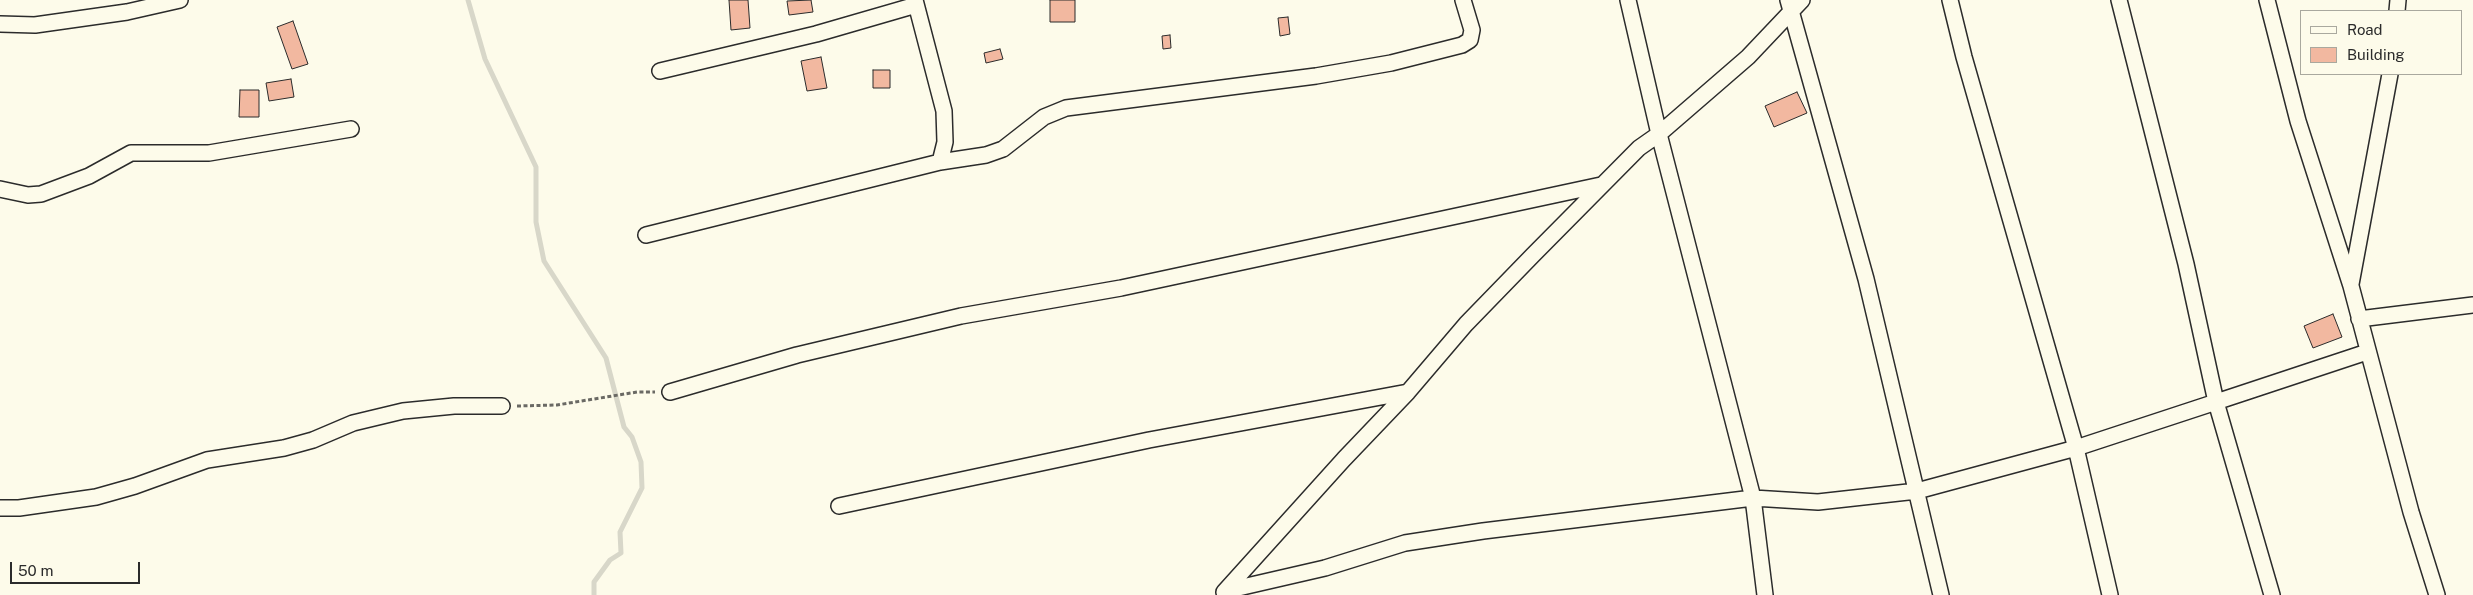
<!DOCTYPE html>
<html>
<head>
<meta charset="utf-8">
<style>
  body { margin:0 }
  #map { position:relative; width:2473px; height:595px; overflow:hidden; background:#fdfbea; font-family:"Public Sans",sans-serif }
  canvas { display:block }
  .legend { position:absolute; left:2300px; top:10px; width:162px; height:65px; box-sizing:border-box; background:#fdfbea; border:1px solid #a9a89e; margin:0; padding:6px 9px; list-style:none; font-size:15px; color:#2b2b2b }
  .legend li { display:flex; align-items:center; gap:10px; height:25px }
  .legend b { width:25px; border:1px solid #a9a89e }
  .scale { position:absolute; left:10px; top:562px; width:130px; height:22px; box-sizing:border-box; border:2px solid #2b2b2b; border-top:0; padding-left:6px; font-size:15px; line-height:18px; white-space:nowrap; color:#2b2b2b; -webkit-text-stroke:4px #fdfbea; paint-order:stroke }
</style>
</head>
<body>
<div id="map">
<canvas width="2473" height="595"></canvas>
<ul class="legend">
<li><b style="height:6px;background:#fdfbea"></b>Road</li>
<li><b style="height:14px;background:#f2b8a0"></b>Building</li>
</ul>
<div class="scale">50 m</div>
</div>
<script>
const ctx = document.querySelector('canvas').getContext('2d');
ctx.lineJoin = 'round';
function toPath(rows) {
  const path = new Path2D();
  for (const r of rows) {
    path.moveTo(r[0], r[1]);
    for (let i = 2; i < r.length; i += 2) path.lineTo(r[i], r[i + 1]);
  }
  return path;
}
function trace(path, color, width, dash) {
  ctx.strokeStyle = color;
  ctx.lineWidth = width;
  ctx.lineCap = dash ? 'butt' : 'round';
  ctx.setLineDash(dash || []);
  ctx.stroke(path);
}
function fill(path, color) {
  ctx.fillStyle = color;
  ctx.fill(path, 'evenodd');
}
trace(toPath([
  [468,0,485,59,536,167,536,222,544,261,606,358,624,427,632,437,641,462,642,488,620,532,621,553,610,560,594,582,594,595]
]), '#d8d7c9', 5);
const building = toPath([
  [729,0,748,0,750,28,731,30,729,0],
  [811,0,813,12,789,15,787,1,811,0],
  [1050,0,1075,0,1075,22,1050,22,1050,0],
  [1288,17,1290,34,1280,36,1278,18,1288,17],
  [293,21,308,64,292,69,277,27,293,21],
  [1170,35,1171,48,1163,49,1162,36,1170,35],
  [1000,49,1003,59,986,63,984,53,1000,49],
  [821,57,827,88,807,91,801,61,821,57],
  [873,70,890,70,890,88,873,88,873,70],
  [291,79,294,97,269,101,266,83,291,79],
  [240,90,259,90,259,117,239,117,240,90],
  [1797,92,1807,113,1774,127,1765,106,1797,92],
  [2333,314,2342,337,2313,348,2304,326,2333,314]
]);
fill(building, '#f2b8a0');
trace(building, '#2b2b2b', 1);
const minor = toPath([
  [915,0,944,111,945,142,940,162],
  [1628,0,1659,134,1753,498,1765,595],
  [1788,0,1866,279,1941,595],
  [1950,0,1964,57,2076,448,2110,595],
  [2267,0,2298,121,2351,286,2411,512,2437,595],
  [2397,11,2398,0],
  [0,24,35,25,127,12,180,0],
  [660,71,816,34,916,5],
  [0,189,28,195,41,194,89,176,131,153,209,153,351,129],
  [646,235,940,162,986,155,1003,149,1044,117,1066,108,1316,76,1391,63,1462,45,1470,40,1472,30,1463,0],
  [2351,284,2390,74],
  [2359,319,2473,305],
  [670,392,797,355,961,316,1121,288,1601,185],
  [839,506,1149,440,1408,392],
  [0,508,19,508,96,497,135,486,207,460,284,448,313,440,353,423,403,411,454,406,502,406],
  [1225,591,1325,568,1405,543,1483,531,1753,498,1818,502,1917,491,2076,448,2216,402,2186,264,2119,0],
  [1224,592,1344,459,1408,392,1466,324,1533,255,1639,148,1659,134,1748,57,1802,0],
  [2272,595,2216,402,2367,352]
]);
trace(minor, '#2b2b2b', 18);
trace(toPath([
  [517,406,557,405,637,392,655,392]
]), '#6a6964', 3, [4, 2.5]);
trace(minor, '#fdfbea', 15);
</script>
</body>
</html>
